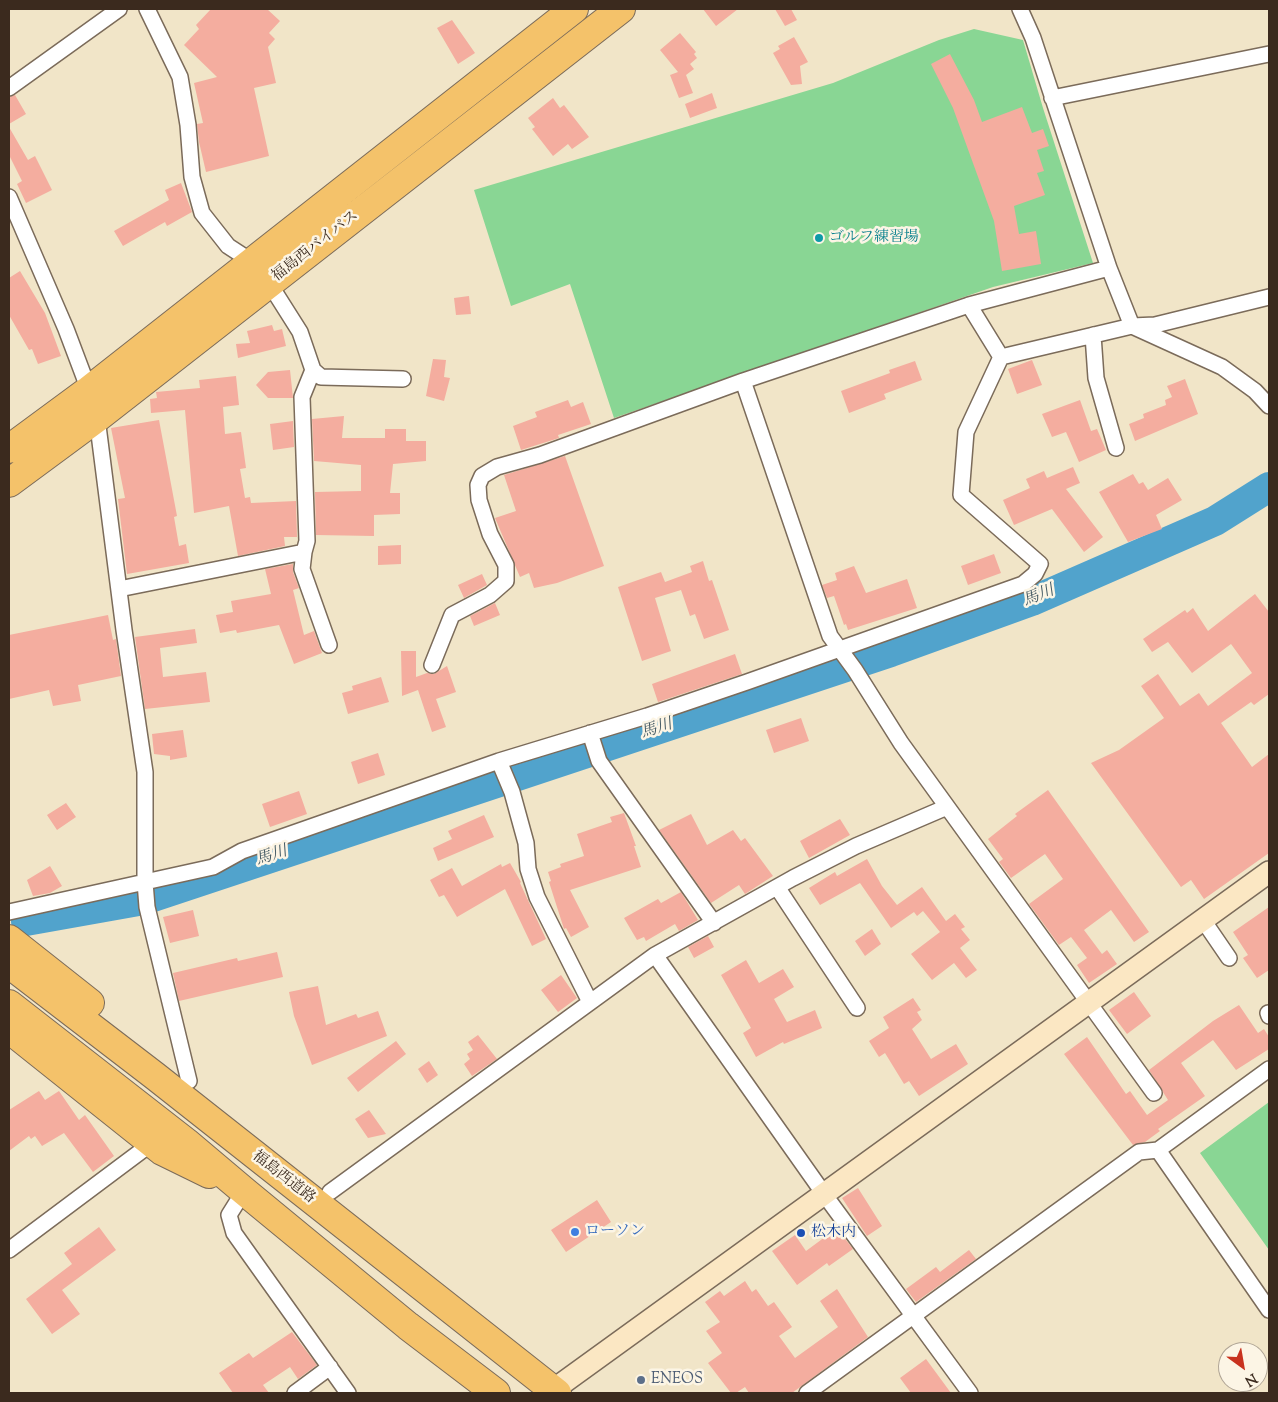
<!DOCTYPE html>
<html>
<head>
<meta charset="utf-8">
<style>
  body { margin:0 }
  #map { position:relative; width:1278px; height:1402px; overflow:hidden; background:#f1e5c8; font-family:"Sorts Mill Goudy",serif }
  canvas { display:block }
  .frame { position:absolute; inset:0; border:10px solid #3b2a1e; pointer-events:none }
  .north { position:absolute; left:1218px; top:1342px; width:50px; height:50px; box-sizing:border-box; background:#fcf5e5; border:1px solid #afa495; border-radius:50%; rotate:148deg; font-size:14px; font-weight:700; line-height:20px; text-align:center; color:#3b2a1e }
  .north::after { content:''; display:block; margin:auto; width:18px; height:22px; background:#c8321e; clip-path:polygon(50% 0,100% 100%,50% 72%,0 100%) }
</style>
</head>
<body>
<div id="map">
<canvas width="1278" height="1402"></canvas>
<div class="frame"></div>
<div class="north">N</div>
</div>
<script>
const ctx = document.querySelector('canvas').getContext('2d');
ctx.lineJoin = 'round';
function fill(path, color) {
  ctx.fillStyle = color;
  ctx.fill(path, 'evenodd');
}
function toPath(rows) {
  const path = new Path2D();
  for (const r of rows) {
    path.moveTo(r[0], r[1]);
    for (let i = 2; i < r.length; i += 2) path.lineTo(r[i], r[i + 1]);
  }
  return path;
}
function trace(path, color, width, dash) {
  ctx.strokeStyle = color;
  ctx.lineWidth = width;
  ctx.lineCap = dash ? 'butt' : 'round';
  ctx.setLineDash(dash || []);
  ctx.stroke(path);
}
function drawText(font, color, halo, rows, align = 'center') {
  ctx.font = font + ' "Sorts Mill Goudy","Noto Serif JP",serif';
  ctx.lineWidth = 5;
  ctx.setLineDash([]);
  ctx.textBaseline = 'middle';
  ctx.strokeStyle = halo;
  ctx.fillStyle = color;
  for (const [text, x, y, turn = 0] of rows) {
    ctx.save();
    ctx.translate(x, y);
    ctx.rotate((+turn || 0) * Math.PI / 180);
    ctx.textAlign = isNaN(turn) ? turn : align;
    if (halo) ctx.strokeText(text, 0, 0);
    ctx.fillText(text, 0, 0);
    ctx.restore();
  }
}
fill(toPath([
  [974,29,1023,40,1043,108,1093,263,993,287,614,418,570,284,511,306,474,190,833,83,939,40],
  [1269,1102,1269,1250,1200,1153]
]), '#89d694');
trace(toPath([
  [26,921,144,900,891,652,1032,601,1215,521,1269,487]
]), '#51a3cc', 30);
fill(toPath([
  [211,9,267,9,280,21,269,33,275,39,268,47,276,83,254,88,269,156,206,172,199,142,197,124,203,123,194,83,217,77,184,45,199,29,196,25],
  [703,9,738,9,716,26],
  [775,9,791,9,797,20,785,26],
  [452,20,475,53,458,64,437,28],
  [680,33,696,52,694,54,697,58,690,64,694,69,686,75,693,93,679,98,670,75,678,72,660,50],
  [794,37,808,62,800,66,802,84,791,85,773,53,780,49,778,46],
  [950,54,974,100,982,122,1022,107,1032,133,1043,129,1049,146,1037,150,1044,171,1037,173,1045,195,1014,206,1019,234,1036,231,1041,264,1002,271,994,221,953,108,931,64],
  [712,93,717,108,690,118,685,104],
  [15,95,26,114,9,124,9,97],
  [553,98,560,108,564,105,589,137,572,149,568,144,553,156,532,129,535,127,528,118],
  [9,127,28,160,35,156,52,190,26,203,17,184,22,181,9,155],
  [181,183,192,212,167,226,165,222,123,246,114,231,169,200,165,190],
  [20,271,45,313,61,356,38,364,32,349,29,350,9,315,9,278],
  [469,296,471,314,456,315,454,298],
  [272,325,274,331,282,329,286,346,238,358,236,344,250,343,247,331],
  [433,359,446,360,444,377,450,378,444,401,426,396],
  [1032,360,1042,385,1017,394,1008,369],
  [915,361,922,380,884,394,886,399,849,413,841,391,890,373,889,370],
  [290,370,293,398,268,398,256,385,268,372],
  [236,376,239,405,223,407,225,434,241,432,246,468,240,469,245,498,250,497,251,503,296,501,297,537,284,537,285,546,238,556,229,506,194,513,185,410,151,413,150,399,157,398,156,392,200,388,199,380],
  [1185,379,1198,414,1135,441,1129,424,1144,418,1143,414,1166,405,1165,400,1172,397,1167,386],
  [568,400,571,407,583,402,591,424,558,435,559,438,521,450,513,426,537,417,535,412],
  [1080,400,1091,431,1097,429,1106,450,1079,462,1066,432,1052,437,1042,414],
  [344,416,342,438,385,438,385,429,406,429,406,441,426,441,426,461,393,464,390,493,400,493,400,514,374,515,374,536,316,535,315,492,361,491,361,465,314,461,312,419],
  [159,420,177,516,174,517,179,546,186,544,189,563,127,574,118,499,125,498,111,428],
  [293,421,294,447,273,450,270,424],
  [565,456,604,566,557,583,534,588,529,573,520,577,495,518,516,511,504,475],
  [1073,467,1080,483,1066,489,1103,537,1084,552,1052,509,1014,525,1003,500,1030,488,1026,479,1044,471,1047,478],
  [1133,474,1139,484,1143,482,1148,490,1168,478,1182,500,1156,515,1162,529,1128,542,1099,492],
  [401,545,401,564,378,565,378,546],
  [994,554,1001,573,968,585,961,566],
  [703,561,709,581,712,580,729,630,704,639,695,614,690,616,681,590,655,598,671,651,642,661,618,587,661,572,665,582,692,572,690,566],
  [293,564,293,572,299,588,293,590,304,635,314,631,322,653,294,664,279,625,237,633,236,630,220,633,216,615,233,612,231,601,271,594,265,569],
  [854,566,866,593,907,579,917,608,848,630,846,624,844,625,834,596,827,598,822,585,837,580,835,573],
  [482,574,487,585,464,598,458,585],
  [1255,594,1269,612,1269,694,1254,705,1251,702,1221,723,1252,767,1269,754,1269,853,1204,899,1191,880,1181,887,1091,763,1119,750,1164,718,1141,686,1158,674,1180,706,1199,693,1208,706,1252,673,1231,644,1192,673,1168,642,1152,652,1143,639,1185,610,1187,613,1193,608,1208,631],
  [495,603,500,615,474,626,470,616],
  [108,615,113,640,116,639,121,676,78,685,81,701,53,706,49,690,9,699,9,635],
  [195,629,197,643,160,648,163,677,206,672,210,702,145,709,135,637],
  [401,651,416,651,416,677,427,673,434,674,447,666,456,692,436,699,446,727,432,732,418,690,402,696],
  [735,654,742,674,658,702,652,684],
  [381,677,389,702,348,714,342,693,353,690,352,686],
  [801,718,809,741,774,753,766,730],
  [183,730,187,757,170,760,170,756,154,754,152,734],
  [378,753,385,775,358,784,351,762],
  [1048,790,1149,932,1134,942,1111,910,1084,930,1102,954,1107,950,1117,964,1089,983,1077,965,1087,958,1071,937,1059,945,1029,904,1063,879,1045,854,1011,878,999,862,1003,859,988,839,1017,816,1015,814],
  [299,791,307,814,270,827,262,804],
  [66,803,76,817,57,830,47,815],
  [624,813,636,846,634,846,641,867,570,890,589,927,571,937,566,928,564,929,549,882,551,881,548,872,561,867,560,864,584,856,577,834,612,822,610,817],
  [691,814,707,845,733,830,741,841,745,838,773,876,745,894,739,885,711,903,659,830],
  [484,815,494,837,438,861,433,848,452,839,448,831],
  [840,819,850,835,809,858,800,841],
  [867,859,882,886,897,905,922,887,946,921,955,914,965,927,961,929,970,940,960,948,977,970,966,978,954,963,932,980,911,954,940,932,923,911,917,916,914,912,891,928,860,883,820,905,809,888,835,872,837,876],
  [510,863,521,882,520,883,546,939,532,946,505,889,457,917,444,895,439,897,430,880,452,868,462,886,501,864,502,867],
  [50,866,62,886,50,893,33,896,27,880],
  [681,892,698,920,679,931,675,924,646,941,644,937,637,940,624,918,658,899,661,903],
  [1269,907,1269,970,1257,978,1243,958,1248,955,1233,932],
  [193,910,199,936,170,943,163,917],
  [872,929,881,944,865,956,855,941],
  [708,936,714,947,694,958,688,947],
  [277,952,283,977,179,1001,173,973,237,958,238,961],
  [746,960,759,983,783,969,794,987,774,999,787,1022,815,1010,822,1028,784,1044,783,1042,756,1057,743,1033,751,1028,721,975],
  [561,975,577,998,558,1012,541,990],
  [318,986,326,1025,356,1014,358,1018,378,1011,387,1036,312,1065,294,1016,289,992],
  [1134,992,1151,1016,1127,1034,1109,1010],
  [913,998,921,1010,917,1012,922,1020,912,1029,931,1059,956,1044,968,1064,919,1096,909,1081,904,1084,885,1053,879,1057,869,1041,889,1028,883,1017],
  [1239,1005,1258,1033,1264,1029,1269,1037,1269,1049,1236,1070,1213,1040,1181,1063,1205,1096,1158,1129,1160,1131,1145,1142,1133,1145,1064,1054,1087,1037,1126,1094,1130,1091,1147,1115,1168,1100,1149,1070,1213,1021],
  [478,1035,497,1059,472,1076,464,1064,470,1059,467,1054,473,1050,468,1042],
  [396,1041,406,1054,358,1092,347,1078],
  [429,1061,438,1075,427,1083,418,1069],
  [39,1091,45,1100,59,1091,79,1120,85,1115,114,1156,93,1172,64,1133,42,1146,35,1136,31,1139,29,1136,9,1151,9,1110],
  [369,1110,386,1134,368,1138,355,1119],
  [858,1188,882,1226,867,1236,842,1198],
  [597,1200,611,1222,566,1252,551,1230],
  [99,1227,116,1250,62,1290,80,1314,52,1334,26,1299,72,1264,64,1253],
  [839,1231,853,1249,829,1266,827,1263,797,1285,772,1251,795,1235,806,1251,829,1234,831,1237],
  [969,1250,976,1259,916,1302,906,1289,936,1267,940,1272],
  [745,1281,752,1292,756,1289,768,1306,774,1302,792,1327,779,1336,795,1358,838,1327,820,1301,837,1289,868,1337,792,1393,749,1393,745,1387,736,1393,731,1393,708,1363,722,1353,706,1331,720,1322,705,1302,720,1291,724,1296],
  [292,1332,317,1365,298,1379,290,1367,263,1385,269,1393,233,1393,219,1373,249,1353,253,1358],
  [926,1359,951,1393,911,1393,900,1378]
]), '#f4ad9f');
const street = toPath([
  [147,9,180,77,188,125,192,177,202,213,228,246,251,261],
  [1020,9,1033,38,1109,268,1132,326,1155,325,1269,297],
  [9,88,119,9],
  [1052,98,1269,54],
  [9,197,66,329,89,390,97,418,124,630,145,772,145,882,147,907,189,1081],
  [269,283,300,332,313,370,321,377,403,379],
  [969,305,1001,357],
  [1093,335,1096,378,1116,448],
  [743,381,830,636,855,670,901,743,1154,1093],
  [304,552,307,541,302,397,313,370],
  [119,589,304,552,302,569,329,645],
  [432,665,452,615,490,595,506,581,506,565,490,534,479,500,478,485,482,476,497,467,540,455,743,381,969,305,1109,268],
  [590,733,599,761,714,923],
  [499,761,512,792,526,843,528,869,537,897,590,1002],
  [777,887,857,1008],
  [9,912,213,867,242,851,499,761,647,716,747,682,1023,584,1035,574,1040,564,961,495,966,432,1001,357,1132,326,1222,367,1255,391,1269,406],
  [1203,920,1229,958],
  [655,955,824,1194,970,1393],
  [1268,1013,1269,1016],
  [1269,1069,1158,1150,1269,1310],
  [244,1191,229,1215,234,1233,348,1393],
  [330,1192,655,955,793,878,856,846,947,807],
  [9,1250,152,1143],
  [295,1393,330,1367],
  [807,1393,1139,1152,1158,1150]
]);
const secondary = toPath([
  [549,1393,1269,872]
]);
const highway = toPath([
  [9,449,89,390,574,9],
  [9,483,97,418,621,9],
  [9,939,90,1003],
  [9,964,155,1076,557,1393],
  [9,1004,186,1142,244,1191,408,1326,496,1393],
  [9,1029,162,1151,209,1174]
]);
trace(street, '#7b6b5a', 18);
trace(secondary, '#7b6b5a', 24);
trace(highway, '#7b6b5a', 30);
trace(street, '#fff', 15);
trace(secondary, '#fbe7c3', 21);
trace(highway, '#f4c26a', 28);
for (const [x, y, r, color] of [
  [819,238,5,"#0f9aa8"],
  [575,1232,5,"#3f7fe0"],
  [801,1233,5,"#1a4fb4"],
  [641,1380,5,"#5c6f8a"]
]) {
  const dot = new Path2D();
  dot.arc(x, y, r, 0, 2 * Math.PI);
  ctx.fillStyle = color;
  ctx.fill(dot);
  trace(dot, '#fcf5e5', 2);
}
drawText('15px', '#0d838f', '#fcf5e5', [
  ["ゴルフ練習場",829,238]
], 'left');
drawText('15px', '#3b2a1e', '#fcf5e5', [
  ["福島西バイパス",316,247,-38],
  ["福島西道路",283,1178,38]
]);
drawText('15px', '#366cbe', '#fcf5e5', [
  ["ローソン",585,1232]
], 'left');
drawText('15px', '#164399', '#fcf5e5', [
  ["松木内",811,1233]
], 'left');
drawText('15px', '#4e5e75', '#fcf5e5', [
  ["ENEOS",651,1380]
], 'left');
drawText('italic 16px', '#445a64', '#fcf5e5', [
  ["馬川",1039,597,-22],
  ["馬川",657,730,-18],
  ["馬川",272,857,-18]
]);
</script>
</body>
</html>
